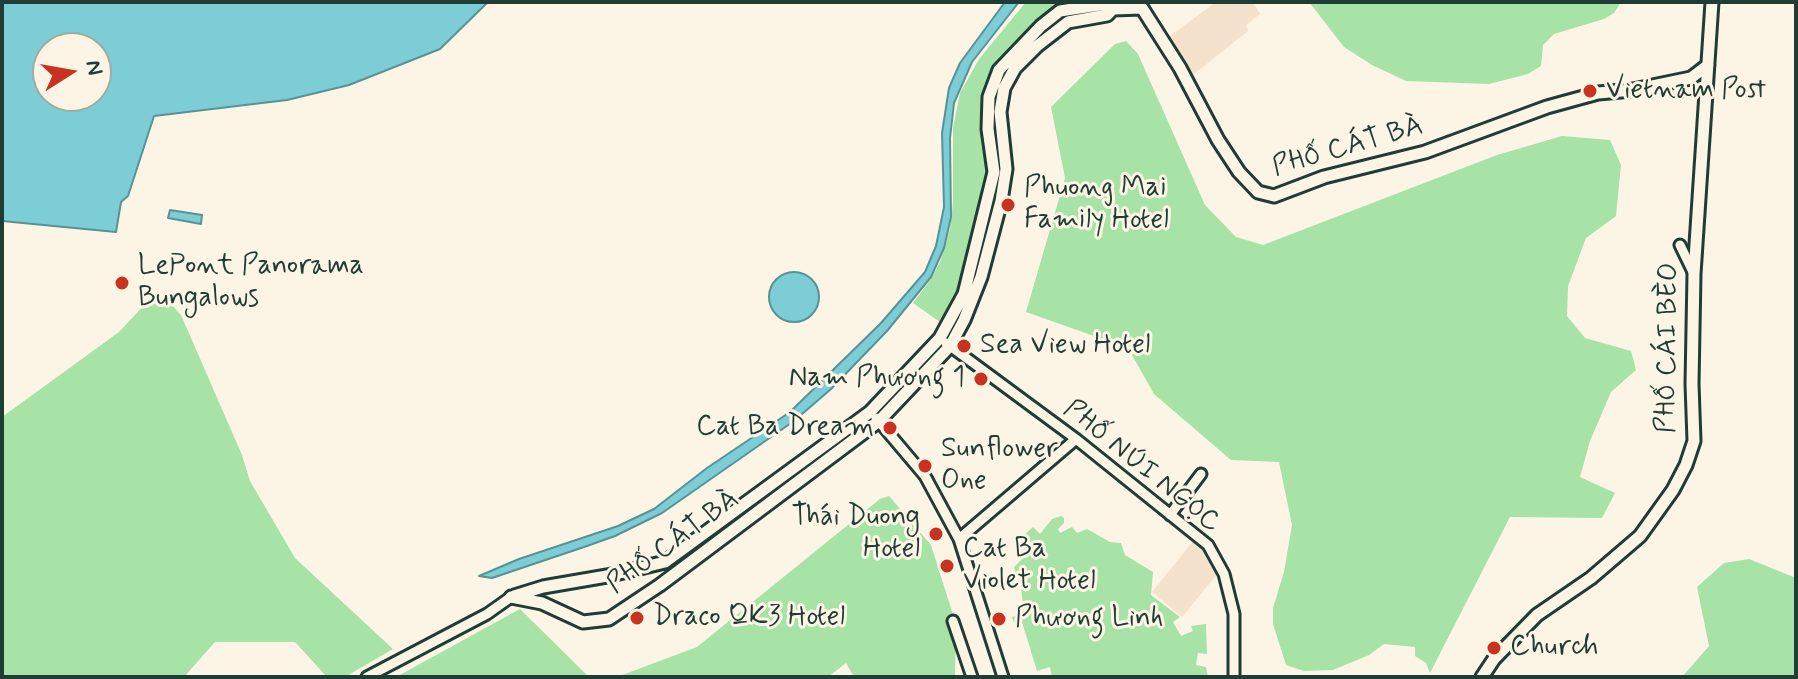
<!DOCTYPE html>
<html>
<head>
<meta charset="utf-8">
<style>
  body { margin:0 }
  #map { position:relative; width:1798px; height:679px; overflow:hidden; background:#fcf5e5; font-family:Mynerve,sans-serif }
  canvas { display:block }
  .frame { position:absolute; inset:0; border:4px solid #1f3d34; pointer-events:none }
  .north { position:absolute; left:32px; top:32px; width:80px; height:80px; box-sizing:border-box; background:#fcf5e5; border:2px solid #a4ab9e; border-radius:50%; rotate:79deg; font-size:22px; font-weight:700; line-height:32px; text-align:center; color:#1f3d34 }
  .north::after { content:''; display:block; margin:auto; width:28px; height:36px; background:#c8321e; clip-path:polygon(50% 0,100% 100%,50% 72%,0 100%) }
</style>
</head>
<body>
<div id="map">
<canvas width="1798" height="679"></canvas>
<div class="frame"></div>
<div class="north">N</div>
</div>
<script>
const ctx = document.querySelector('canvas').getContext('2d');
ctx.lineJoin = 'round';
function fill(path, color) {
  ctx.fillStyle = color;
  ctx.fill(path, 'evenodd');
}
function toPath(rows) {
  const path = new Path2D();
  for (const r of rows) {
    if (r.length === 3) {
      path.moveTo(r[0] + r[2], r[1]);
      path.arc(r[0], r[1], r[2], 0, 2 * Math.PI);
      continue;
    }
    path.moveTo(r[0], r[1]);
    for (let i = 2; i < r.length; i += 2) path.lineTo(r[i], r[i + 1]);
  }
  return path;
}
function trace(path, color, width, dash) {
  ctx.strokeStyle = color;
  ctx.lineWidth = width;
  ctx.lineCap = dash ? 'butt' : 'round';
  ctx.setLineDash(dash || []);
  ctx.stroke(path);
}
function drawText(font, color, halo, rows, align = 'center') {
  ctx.font = font + ' Mynerve,sans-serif';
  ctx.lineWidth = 6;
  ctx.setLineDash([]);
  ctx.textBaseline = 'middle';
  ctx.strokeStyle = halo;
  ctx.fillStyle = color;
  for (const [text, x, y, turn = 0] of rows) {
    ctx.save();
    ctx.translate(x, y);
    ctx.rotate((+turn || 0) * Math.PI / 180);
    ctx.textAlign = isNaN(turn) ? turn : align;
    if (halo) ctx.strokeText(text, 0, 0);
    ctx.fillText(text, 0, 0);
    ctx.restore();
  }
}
fill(toPath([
  [1216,2,1253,2,1260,14,1246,25,1248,31,1189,78,1166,39],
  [1194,540,1205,549,1219,572,1182,617,1152,592]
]), '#f4e2cc');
fill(toPath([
  [1026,2,1074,3,992,76,996,95,995,138,1000,174,973,284,966,305,950,329,913,303,931,279,940,262,950,229,953,202,953,128,960,93,979,59],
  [1309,2,1621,2,1614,13,1604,19,1554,34,1543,45,1541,66,1528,74,1489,84,1406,81,1372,65,1344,47],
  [1126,41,1138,54,1205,205,1236,237,1263,245,1497,155,1562,136,1610,140,1621,165,1616,216,1586,238,1568,286,1567,316,1585,338,1631,351,1636,370,1611,392,1590,441,1580,477,1615,493,1602,518,1510,517,1430,673,1426,663,1415,656,1415,647,1384,644,1369,655,1333,670,1304,671,1286,665,1273,624,1273,608,1284,572,1292,525,1279,462,1231,460,1154,394,1128,348,1026,312,1065,178,1051,107,1115,44],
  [158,296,165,298,181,315,242,455,250,481,295,558,393,649,345,677,327,677,295,642,215,642,184,677,2,677,2,417,119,332,147,302],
  [889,496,931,545,956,624,955,677,854,677,846,663,828,677,617,677,697,647,880,499],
  [1061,516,1064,518,1064,523,1058,529,1060,533,1072,527,1077,533,1087,529,1110,542,1121,543,1125,555,1153,572,1151,595,1180,617,1173,622,1181,636,1193,631,1191,626,1206,624,1207,654,1198,653,1196,665,1206,667,1208,677,1052,677,1050,667,1037,671,1022,622,1014,623,1012,617,1024,613,1021,588,1023,586,1021,575,1016,575,1014,567,1028,553,1018,540,1033,527,1040,534,1052,519],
  [1749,559,1796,578,1796,677,1682,677,1709,646,1697,587,1724,563],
  [520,609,589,677,396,677]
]), '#a7e2a7');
const water = toPath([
  [2,2,488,2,440,49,349,85,287,100,154,116,128,196,121,202,116,232,2,221,2,2],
  [48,48,96,48,96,96,48,96,48,48],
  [1005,2,1019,2,972,62,954,103,950,138,951,217,944,248,931,277,887,331,831,389,794,421,662,513,615,536,587,546,492,578,479,576,519,559,618,526,654,509,707,468,790,412,881,323,925,272,936,246,944,207,942,133,949,88,960,63,1005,2],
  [170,210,202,215,201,224,168,218,170,210],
  [794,297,25]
]);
fill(water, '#7dcdd7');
trace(water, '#579396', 2);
trace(toPath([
  [2,13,3,2]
]), '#325a55', 2, [10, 8]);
const minor = toPath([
  [1680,245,1694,274],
  [946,343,1076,439,1208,545,1224,574,1234,614,1234,677],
  [876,418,925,476,959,539,1003,677],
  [1170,515,1201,474],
  [959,539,1076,439],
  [953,621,972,677],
  [367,677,487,614,511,597]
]);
const major = toPath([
  [514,596,543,587,607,576,665,562,870,412,940,338,964,294,994,172,988,129,989,97,999,70,1041,26,1060,11,1105,4,1113,9],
  [511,597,542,603,583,622,609,619,660,585,879,421,950,346,964,320,981,277,1001,201,1006,169,1000,112,1004,88,1015,68,1037,46,1068,22,1107,15,1113,9,1142,8,1180,68,1218,140,1239,172,1258,192,1274,196,1324,177,1425,152,1547,107,1598,93,1633,90,1691,78,1708,65],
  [1482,677,1494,659,1537,615,1591,578,1640,536,1673,490,1686,465,1694,441,1692,384,1694,274,1712,2]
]);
trace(minor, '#1f3d34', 15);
trace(major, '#1f3d34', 17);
trace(minor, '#fcf5e5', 9);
trace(major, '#fcf5e5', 11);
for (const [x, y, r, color] of [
  [1590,91,8,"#c8321e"],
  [1008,205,8,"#c8321e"],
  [122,283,8,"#c8321e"],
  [964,346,8,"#c8321e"],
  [981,379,8,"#c8321e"],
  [890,428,8,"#c8321e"],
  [925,466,8,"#c8321e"],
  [936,534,8,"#c8321e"],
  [947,566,8,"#c8321e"],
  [637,618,8,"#c8321e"],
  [999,619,8,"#c8321e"],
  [1494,648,8,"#c8321e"]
]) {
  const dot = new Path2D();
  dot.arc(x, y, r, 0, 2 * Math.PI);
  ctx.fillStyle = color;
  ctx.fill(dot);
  trace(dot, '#fcf5e5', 3);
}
drawText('28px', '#1f3d34', '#fcf5e5', [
  ["Vietnam Post",1606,91],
  ["Phuong Mai",1024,189],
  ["Family Hotel",1024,221],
  ["LePont Panorama",138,267],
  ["Bungalows",138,299],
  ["Sea View Hotel",980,346],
  ["Nam Phương 1",965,379,"right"],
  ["Cat Ba Dream",874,428,"right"],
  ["Sunflower",941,450],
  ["One",941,482],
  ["Thái Duong",920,518,"right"],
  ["Hotel",920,550,"right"],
  ["Cat Ba",963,550],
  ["Violet Hotel",963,582],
  ["Draco QK3 Hotel",653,618],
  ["Phương Linh",1015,619],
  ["Church",1510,648]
], 'left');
drawText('28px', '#1f3d34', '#fcf5e5', [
  ["PHỐ CÁT BÀ",1348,148,-16],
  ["PHỐ CÁI BÈO",1669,348,-89],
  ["PHỐ NÚI NGỌC",1141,467,39],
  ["PHỐ CÁT BÀ",674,543,-36]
]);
</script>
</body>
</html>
